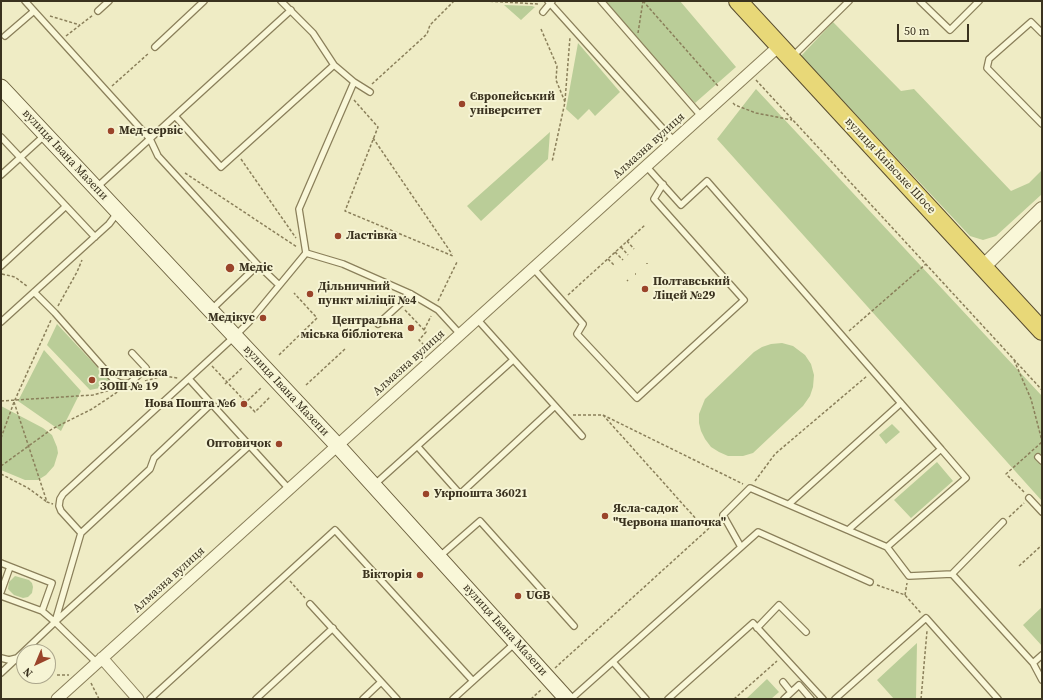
<!DOCTYPE html>
<html>
<head>
<meta charset="utf-8">
<style>
  body { margin:0 }
  #map { position:relative; width:1043px; height:700px; overflow:hidden; background:#efecc5; font-family:"Source Serif 4",serif }
  canvas { display:block }
  .frame { position:absolute; inset:0; border:2px solid #3a321f; pointer-events:none }
  .north { position:absolute; left:16px; top:644px; width:40px; height:40px; box-sizing:border-box; background:#f6f4d4; border:1px solid #aba68c; border-radius:50%; rotate:224deg; font-size:11px; font-weight:700; line-height:16px; text-align:center; color:#3a321f }
  .north::after { content:''; display:block; margin:auto; width:14px; height:18px; background:#9a442a; clip-path:polygon(50% 0,100% 100%,50% 72%,0 100%) }
  .scale { position:absolute; left:897px; top:24px; width:72px; height:18px; box-sizing:border-box; border:2px solid #3a321f; border-top:0; padding-left:5px; font-size:12px; line-height:14px; white-space:nowrap; color:#3a321f; -webkit-text-stroke:3px #f6f4d4; paint-order:stroke }
</style>
</head>
<body>
<div id="map">
<canvas width="1043" height="700"></canvas>
<div class="frame"></div>
<div class="north">N</div>
<div class="scale">50 m</div>
</div>
<script>
const ctx = document.querySelector('canvas').getContext('2d');
ctx.lineJoin = 'round';
function fill(path, color) {
  ctx.fillStyle = color;
  ctx.fill(path, 'evenodd');
}
function toPath(rows) {
  const path = new Path2D();
  for (const r of rows) {
    path.moveTo(r[0], r[1]);
    for (let i = 2; i < r.length; i += 2) path.lineTo(r[i], r[i + 1]);
  }
  return path;
}
function trace(path, color, width, dash) {
  ctx.strokeStyle = color;
  ctx.lineWidth = width;
  ctx.lineCap = dash ? 'butt' : 'round';
  ctx.setLineDash(dash || []);
  ctx.stroke(path);
}
function drawText(font, color, halo, rows, align = 'center') {
  ctx.font = font + ' "Source Serif 4",serif';
  ctx.lineWidth = 4;
  ctx.setLineDash([]);
  ctx.textBaseline = 'middle';
  ctx.strokeStyle = halo;
  ctx.fillStyle = color;
  for (const [text, x, y, turn = 0] of rows) {
    ctx.save();
    ctx.translate(x, y);
    ctx.rotate((+turn || 0) * Math.PI / 180);
    ctx.textAlign = isNaN(turn) ? turn : align;
    if (halo) ctx.strokeText(text, 0, 0);
    ctx.fillText(text, 0, 0);
    ctx.restore();
  }
}
fill(toPath([
  [605,1,680,1,736,67,695,103],
  [504,5,532,6,535,7,521,20],
  [833,22,901,91,914,89,1011,191,1029,183,1042,170,1042,194,996,236,983,240,970,236,801,56],
  [578,43,620,92,595,116,589,109,578,120,566,109],
  [756,89,1042,396,1042,501,717,139],
  [550,132,548,159,481,221,467,206],
  [57,324,114,385,90,390,47,345],
  [782,343,793,346,805,355,811,364,814,375,813,387,810,396,803,406,753,453,743,456,728,456,719,452,711,447,705,439,701,431,699,423,699,414,705,399,754,352,762,347,771,344],
  [44,350,81,391,61,431,18,401],
  [1,406,43,428,52,435,57,447,58,453,54,466,46,475,38,480,25,480,1,470],
  [892,424,900,432,886,444,879,435],
  [937,462,953,481,911,518,894,500],
  [15,576,29,580,32,583,33,587,32,593,28,597,23,598,14,595,8,589,9,582],
  [1042,607,1042,646,1023,625],
  [917,643,916,699,894,699,877,680],
  [767,679,779,692,771,699,746,699]
]), '#bacd98');
const service = toPath([
  [25,1,150,139,158,156,258,265,211,310],
  [548,1,674,141],
  [601,1,701,116],
  [920,1,950,30,979,1],
  [98,11,109,1],
  [543,12,552,1],
  [1042,33,1031,22,989,59,987,68,1042,124],
  [5,36,34,11],
  [155,47,204,1],
  [792,57,849,1],
  [354,82,370,92],
  [175,116,221,167,334,65],
  [1,137,95,237],
  [646,166,681,205,707,181,941,449,848,530],
  [1,175,45,135],
  [96,188,291,10],
  [306,253,343,264,411,294,438,310,460,334],
  [258,265,279,285],
  [1,266,66,206],
  [533,268,583,324,577,334,637,398,744,300,654,199,663,184],
  [34,292,55,313,114,380,120,383,125,384,130,383,146,368,132,353],
  [477,319,582,436],
  [1,322,109,224,118,212],
  [378,324,411,294],
  [189,379,289,489],
  [418,447,460,494,555,406],
  [1038,457,1042,461],
  [374,485,513,360],
  [1029,498,1042,512],
  [789,504,901,403],
  [81,533,150,469,154,458,211,404],
  [741,547,723,515,750,488,887,547,909,576,952,574,1033,663,1042,680],
  [887,547,966,478,941,449],
  [440,556,480,521,574,626],
  [1,563,52,583,42,611,1,596],
  [952,574,1003,522],
  [1,592,10,567],
  [310,604,397,699],
  [42,611,55,622,97,663],
  [56,621,249,446],
  [757,628,779,605,806,632],
  [1,658,9,660,17,658,55,622,81,533,61,511,59,506,60,499,63,494,235,336,249,322,306,253,299,209,354,82,334,65,313,33,281,1],
  [613,662,646,699],
  [1033,663,1042,655],
  [1,673,16,659],
  [783,682,791,692],
  [150,699,335,530,473,681],
  [256,699,333,628],
  [363,699,381,682],
  [453,699,515,643],
  [571,699,758,532,870,582],
  [668,699,753,623,823,699],
  [784,699,799,685,811,699],
  [835,699,926,618,998,699]
]);
const minor = toPath([
  [102,658,138,699],
  [57,699,779,46]
]);
const tertiary = toPath([
  [983,267,1042,209]
]);
const secondary = toPath([
  [1,87,337,445,567,699]
]);
const trunk = toPath([
  [738,1,1042,331]
]);
trace(service, '#8a7f5a', 8);
trace(minor, '#8a7f5a', 13);
trace(tertiary, '#8a7f5a', 16);
trace(secondary, '#6c603e', 17);
trace(trunk, '#584c2f', 20);
trace(toPath([
  [485,1,539,4],
  [643,1,718,86],
  [50,16,80,25],
  [541,29,557,66,556,80,565,102,552,162],
  [638,33,643,1],
  [66,36,93,15],
  [756,80,1042,390],
  [372,84,427,34,430,25,454,1],
  [112,86,149,53],
  [354,100,378,127,345,211,453,256],
  [565,101,570,37],
  [733,103,735,105,756,113,792,120],
  [373,138,452,254],
  [241,159,296,238],
  [185,173,297,247],
  [627,241,634,249],
  [621,247,628,255],
  [615,252,623,260],
  [608,259,615,266],
  [647,263,647,264],
  [2,274,15,277,28,287],
  [635,274,636,274],
  [627,280,628,281],
  [568,295,645,225],
  [438,301,457,262],
  [58,306,77,272,82,260],
  [405,310,426,332,419,340,425,346],
  [424,330,431,316],
  [849,331,926,264],
  [279,355,317,318,294,293],
  [1014,360,1031,399,1042,441],
  [212,366,255,412,270,397],
  [145,381,163,376,178,378],
  [225,384,242,368],
  [306,385,345,349],
  [1,401,93,395,114,389],
  [14,402,47,502,53,504],
  [244,404,261,388],
  [573,415,603,415,697,520,708,529],
  [603,415,743,484],
  [1,438,14,402,51,320],
  [1,466,52,429,92,409,119,391],
  [1,474,28,488,47,502],
  [755,481,775,454,867,376],
  [1024,492,1006,474,1042,442],
  [1009,517,1024,503],
  [1019,566,1042,545],
  [290,581,305,598],
  [877,585,905,595,921,613],
  [905,595,907,583],
  [555,668,717,521],
  [57,675,69,675],
  [91,683,99,699],
  [531,699,542,689],
  [734,699,777,661],
  [921,699,927,631]
]), '#8a7f5a', 1.5, [3, 2]);
trace(service, '#f9f7d8', 5.5);
trace(minor, '#f9f7d8', 11);
trace(tertiary, '#f9f7d8', 14);
trace(secondary, '#f9f7d8', 15);
trace(trunk, '#e8d878', 18);
for (const [x, y, r, color] of [
  [462,104,4,"#9a442a"],
  [111,131,4,"#9a442a"],
  [338,236,4,"#9a442a"],
  [230,268,5,"#9a442a"],
  [645,289,4,"#9a442a"],
  [310,294,4,"#9a442a"],
  [263,318,4,"#9a442a"],
  [411,328,4,"#9a442a"],
  [92,380,4,"#9a442a"],
  [244,404,4,"#9a442a"],
  [279,444,4,"#9a442a"],
  [426,494,4,"#9a442a"],
  [605,516,4,"#9a442a"],
  [420,575,4,"#9a442a"],
  [518,596,4,"#9a442a"]
]) {
  const dot = new Path2D();
  dot.arc(x, y, r, 0, 2 * Math.PI);
  ctx.fillStyle = color;
  ctx.fill(dot);
  trace(dot, '#f6f4d4', 1.5);
}
drawText('bold 12px', '#3a321f', '#f6f4d4', [
  ["Європейський",470,97],
  ["університет",470,111],
  ["Мед-сервіс",119,131],
  ["Ластівка",346,236],
  ["Медіс",239,268],
  ["Полтавський",653,282],
  ["Ліцей №29",653,296],
  ["Дільничний",318,287],
  ["пункт міліції №4",318,301],
  ["Медікус",255,318,"right"],
  ["Центральна",403,321,"right"],
  ["міська бібліотека",403,335,"right"],
  ["Полтавська",100,373],
  ["ЗОШ № 19",100,387],
  ["Нова Пошта №6",236,404,"right"],
  ["Оптовичок",271,444,"right"],
  ["Укрпошта 36021",434,494],
  ["Ясла-садок",613,509],
  ["\"Червона шапочка\"",613,523],
  ["Вікторія",412,575,"right"],
  ["UGB",526,596]
], 'left');
drawText('12px', '#3a321f', '#f6f4d4', [
  ["Алмазна вулиця",649,146,-42],
  ["вулиця Івана Мазепи",65,155,47],
  ["вулиця Київське Шосе",890,166,47],
  ["Алмазна вулиця",409,363,-42],
  ["вулиця Івана Мазепи",286,391,47],
  ["Алмазна вулиця",169,580,-42],
  ["вулиця Івана Мазепи",505,630,48]
]);
</script>
</body>
</html>
